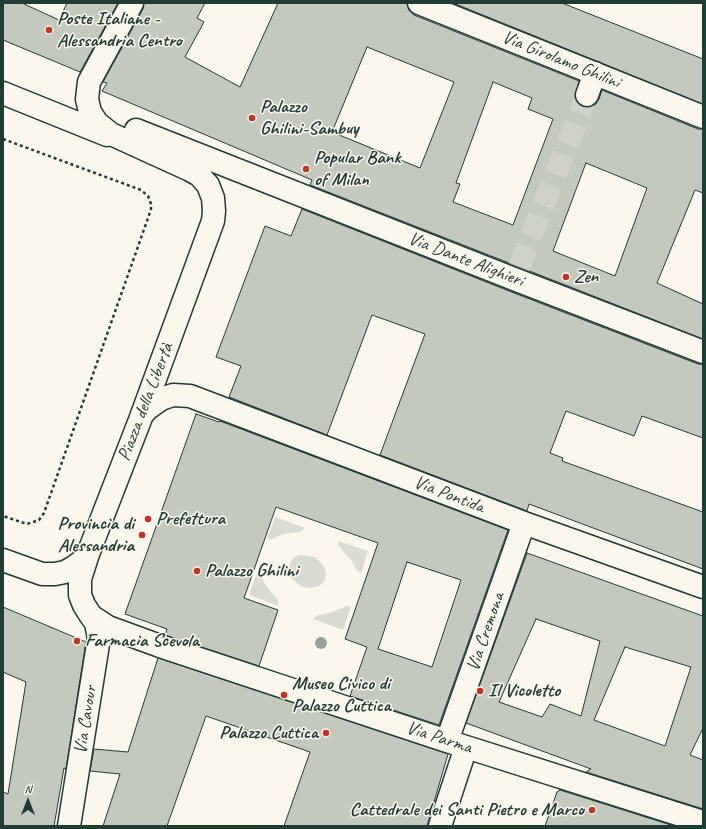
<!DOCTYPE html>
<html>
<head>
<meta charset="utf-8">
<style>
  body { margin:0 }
  #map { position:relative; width:706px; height:829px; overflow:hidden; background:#fbf7ec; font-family:Caveat,sans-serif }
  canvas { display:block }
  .frame { position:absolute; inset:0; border:4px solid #1f3d34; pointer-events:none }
  .north { position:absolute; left:8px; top:781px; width:40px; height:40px; -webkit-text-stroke:3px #fbf7ec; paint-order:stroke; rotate:0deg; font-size:11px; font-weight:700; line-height:16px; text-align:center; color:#1f3d34 }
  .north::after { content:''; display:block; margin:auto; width:14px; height:18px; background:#1f3d34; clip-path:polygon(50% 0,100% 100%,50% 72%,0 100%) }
</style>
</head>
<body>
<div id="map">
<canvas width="706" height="829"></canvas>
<div class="frame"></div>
<div class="north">N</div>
</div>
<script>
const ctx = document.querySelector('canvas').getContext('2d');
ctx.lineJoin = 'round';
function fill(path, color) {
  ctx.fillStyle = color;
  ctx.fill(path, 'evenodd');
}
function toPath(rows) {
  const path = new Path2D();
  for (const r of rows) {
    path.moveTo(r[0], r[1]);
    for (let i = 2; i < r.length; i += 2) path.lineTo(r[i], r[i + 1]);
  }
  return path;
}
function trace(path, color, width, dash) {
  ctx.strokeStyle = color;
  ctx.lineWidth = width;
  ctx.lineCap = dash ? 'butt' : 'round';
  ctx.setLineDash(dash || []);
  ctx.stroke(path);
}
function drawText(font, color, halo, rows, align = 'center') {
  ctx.font = font + ' Caveat,sans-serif';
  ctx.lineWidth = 3;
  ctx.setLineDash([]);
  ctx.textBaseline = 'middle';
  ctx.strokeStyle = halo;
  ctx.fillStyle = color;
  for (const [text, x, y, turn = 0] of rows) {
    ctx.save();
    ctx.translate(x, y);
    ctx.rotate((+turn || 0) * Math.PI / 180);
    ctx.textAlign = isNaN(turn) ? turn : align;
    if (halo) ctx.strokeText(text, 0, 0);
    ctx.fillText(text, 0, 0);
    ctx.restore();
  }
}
fill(toPath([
  [275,517,305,528,300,532,284,534,277,537,274,539,267,539],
  [338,541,368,551,361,573,357,571,352,561,342,550,338,544],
  [300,555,315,557,323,565,325,569,326,576,323,583,319,586,311,588,302,587,293,580,290,577,288,570,290,563,294,557],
  [257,573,261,576,266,586,278,600,278,606,249,595],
  [346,606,351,607,343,630,313,619,318,615,333,612]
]), '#dbdcd1');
const building = toPath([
  [3,3,22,3,59,20,67,3,118,3,80,72,3,40,3,3],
  [144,3,205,3,197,18,204,22,185,57,240,87,278,3,407,3,409,10,414,15,579,81,575,97,577,103,582,107,589,107,595,105,599,99,602,90,698,129,703,129,703,193,695,190,657,283,703,304,703,339,310,185,312,180,102,91,107,83,103,82,143,9,144,3],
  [367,47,454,82,420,168,332,132,367,47],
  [493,82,532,98,528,109,553,119,513,225,453,202,460,184,456,183,493,82],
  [586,163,647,188,615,276,553,251,586,163],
  [453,3,562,3,703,59,703,104,453,3],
  [302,209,509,291,698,364,703,364,703,438,642,416,634,436,566,411,550,453,563,458,562,461,703,512,703,569,529,504,527,511,380,455,425,334,372,315,327,435,229,397,241,366,216,357,265,226,291,236,302,209],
  [196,414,219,422,220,421,508,530,439,725,350,696,367,647,345,639,378,543,276,507,244,598,278,610,259,666,165,635,167,629,125,614,196,414],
  [407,562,461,580,432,667,378,649,407,562],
  [527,553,703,616,703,728,690,755,703,760,703,809,586,772,591,769,466,723,527,553],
  [536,619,600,641,581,716,550,704,542,717,499,702,536,619],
  [625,647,691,667,665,746,594,720,625,647],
  [3,607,86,642,66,769,64,768,54,826,3,826,3,792,8,794,26,682,3,672,3,607],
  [158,658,448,754,427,826,284,826,310,752,206,716,167,826,103,826,120,774,90,771,94,749,128,752,158,658],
  [560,790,674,826,545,826,557,792,560,790]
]);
fill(building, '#c4c9be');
trace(building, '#1f3d34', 1);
trace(toPath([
  [519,267,587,95]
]), '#cfd2c7', 22, [22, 11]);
const street = toPath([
  [419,3,703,117],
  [3,93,107,135],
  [587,95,595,73],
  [136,130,514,279,703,352],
  [142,415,147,409,161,399,173,395,190,396,524,523,703,587],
  [88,554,80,579,80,595,84,605,91,616,108,627,160,646,447,741,703,822],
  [3,560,42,574,55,574,65,572,74,567,82,561,88,554,140,420,213,221,214,211,213,198,208,185,199,175,190,170,111,134,97,123,90,112,87,99,89,82,132,3],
  [447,741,524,523],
  [69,826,99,638,96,623,91,616],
  [440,826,466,747]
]);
trace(street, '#1f3d34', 25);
trace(toPath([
  [3,139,141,190,148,196,151,204,151,209,147,221,44,513,39,520,27,524,3,516]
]), '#1f3d34', 2.5, [3, 3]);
trace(street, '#fbf7ec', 22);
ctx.fillStyle = '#97a298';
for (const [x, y] of [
  [321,643]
]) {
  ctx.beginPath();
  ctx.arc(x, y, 6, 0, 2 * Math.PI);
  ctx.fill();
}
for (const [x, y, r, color] of [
  [49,30,4,"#c8321e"],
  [252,118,4,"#c8321e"],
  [306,169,4,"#c8321e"],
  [566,277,4,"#c8321e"],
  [148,519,4,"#c8321e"],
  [142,535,4,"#c8321e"],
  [197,571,4,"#c8321e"],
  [77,641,4,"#c8321e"],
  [480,691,4,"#c8321e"],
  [284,695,4,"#c8321e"],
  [326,733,4,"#c8321e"],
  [592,810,4,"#c8321e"]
]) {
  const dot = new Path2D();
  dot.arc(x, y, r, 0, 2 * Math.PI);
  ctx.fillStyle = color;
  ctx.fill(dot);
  trace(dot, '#fbf7ec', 1.5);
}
drawText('bold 19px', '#1f3d34', '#fbf7ec', [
  ["Poste Italiane -",57,19],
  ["Alessandria Centro",57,41],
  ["Palazzo",260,107],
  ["Ghilini-Sambuy",260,129],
  ["Popular Bank",314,158],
  ["of Milan",314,180],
  ["Zen",574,277],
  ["Prefettura",156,519],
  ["Provincia di",134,524,"right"],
  ["Alessandria",134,546,"right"],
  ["Palazzo Ghilini",205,571],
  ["Farmacia Scevola",85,641],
  ["Museo Civico di",292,684],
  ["Palazzo Cuttica",292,706],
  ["Il Vicoletto",488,691],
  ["Palazzo Cuttica",318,733,"right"],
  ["Cattedrale dei Santi Pietro e Marco",584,810,"right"]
], 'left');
drawText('19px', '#1f3d34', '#fbf7ec', [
  ["Via Girolamo Ghilini",561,60,22],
  ["Via Dante Alighieri",466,260,21],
  ["Piazza della Libertà",146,402,-69],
  ["Via Pontida",449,495,21],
  ["Via Cremona",486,632,-71],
  ["Via Cavour",86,720,-81],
  ["Via Parma",439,738,18]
]);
</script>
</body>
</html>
